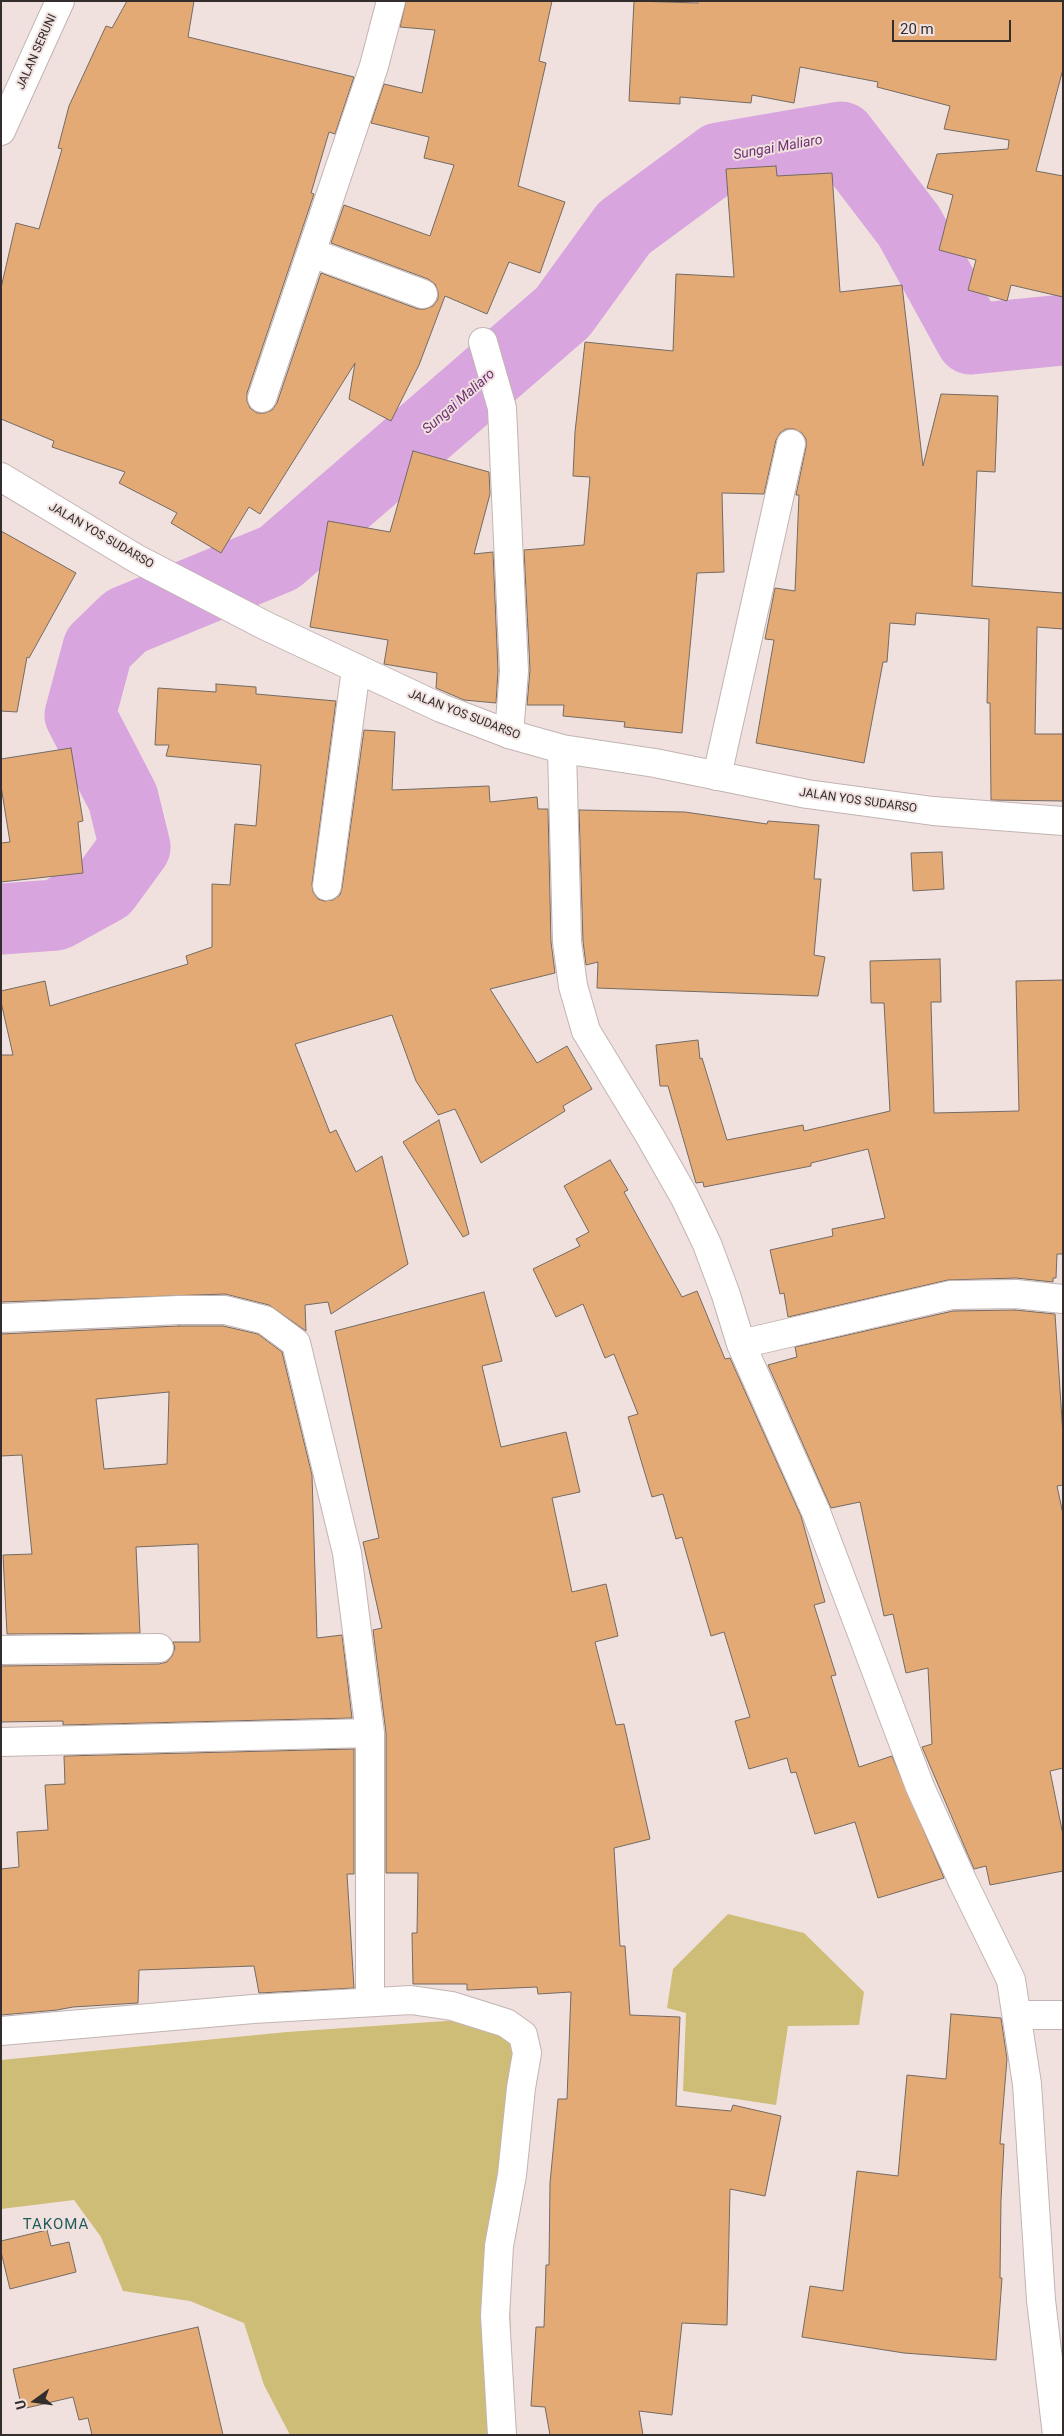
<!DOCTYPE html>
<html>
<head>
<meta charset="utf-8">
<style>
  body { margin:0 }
  #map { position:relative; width:1064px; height:2436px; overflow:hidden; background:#f0e1df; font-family:Roboto,sans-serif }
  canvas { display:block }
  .frame { position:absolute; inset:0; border:2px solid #332e2d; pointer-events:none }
  .north { position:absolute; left:10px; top:2376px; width:50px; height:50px; -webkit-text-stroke:4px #f0e1df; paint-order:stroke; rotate:256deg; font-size:14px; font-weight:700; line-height:20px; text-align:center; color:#332e2d }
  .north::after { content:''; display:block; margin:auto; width:18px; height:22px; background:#332e2d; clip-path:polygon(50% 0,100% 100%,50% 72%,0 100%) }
  .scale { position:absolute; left:892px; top:20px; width:119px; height:22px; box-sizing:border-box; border:2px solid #332e2d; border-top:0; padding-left:6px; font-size:15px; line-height:18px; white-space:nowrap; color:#332e2d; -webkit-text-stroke:4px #f0e1df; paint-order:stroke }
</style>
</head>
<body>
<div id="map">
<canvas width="1064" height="2436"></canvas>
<div class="frame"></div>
<div class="north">U</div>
<div class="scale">20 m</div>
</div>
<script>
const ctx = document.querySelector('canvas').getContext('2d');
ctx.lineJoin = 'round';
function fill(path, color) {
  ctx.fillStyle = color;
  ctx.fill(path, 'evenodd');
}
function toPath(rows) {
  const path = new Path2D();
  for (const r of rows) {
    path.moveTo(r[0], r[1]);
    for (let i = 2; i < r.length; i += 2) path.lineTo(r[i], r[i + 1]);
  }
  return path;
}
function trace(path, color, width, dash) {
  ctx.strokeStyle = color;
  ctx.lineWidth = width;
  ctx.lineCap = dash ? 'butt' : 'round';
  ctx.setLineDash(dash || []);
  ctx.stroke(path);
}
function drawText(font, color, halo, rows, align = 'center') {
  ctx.font = font + ' Roboto,sans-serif';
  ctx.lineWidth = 4;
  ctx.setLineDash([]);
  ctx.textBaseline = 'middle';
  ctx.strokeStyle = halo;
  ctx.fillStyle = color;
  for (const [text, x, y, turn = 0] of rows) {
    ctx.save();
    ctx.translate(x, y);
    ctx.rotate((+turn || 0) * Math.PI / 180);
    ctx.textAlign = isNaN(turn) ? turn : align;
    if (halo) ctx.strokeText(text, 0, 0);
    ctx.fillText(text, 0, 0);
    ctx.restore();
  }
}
fill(toPath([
  [728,1914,804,1933,864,1992,859,2025,788,2026,776,2105,683,2091,686,2013,667,2008,673,1969],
  [475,2019,517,2034,509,2274,514,2435,290,2435,264,2385,244,2323,190,2301,123,2291,101,2237,74,2200,1,2209,1,2060,287,2032]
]), '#cebd77');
trace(toPath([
  [1,919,56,915,105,888,135,847,123,798,80,715,98,648,126,621,279,558,563,312,624,228,719,158,841,137,909,226,971,339,1063,330]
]), '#d9a5de', 71);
const building = toPath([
  [127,1,194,1,188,37,354,77,335,134,329,132,311,193,314,194,247,393,247,401,250,408,257,413,265,413,272,410,277,403,321,273,418,309,425,309,433,306,438,299,438,292,435,284,428,279,331,243,344,205,430,236,454,165,424,158,429,137,371,123,384,84,422,93,435,30,400,27,406,1,552,1,539,61,546,63,518,186,565,202,540,273,509,262,487,314,445,296,419,365,391,421,349,399,355,363,260,514,249,507,221,553,171,523,177,513,119,483,125,472,52,447,54,441,1,419,1,288,16,223,39,229,62,149,58,148,69,106,106,26,112,28,127,1],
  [634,1,698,3,699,1,1063,1,1063,69,1036,171,1063,176,1063,297,1011,285,1007,301,968,290,976,260,939,250,953,195,927,188,937,154,1008,149,1009,140,944,129,950,106,877,87,878,82,800,67,794,103,752,95,751,103,680,97,680,104,629,101,634,1],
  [776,166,777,176,832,173,840,292,902,285,923,466,941,394,998,396,995,472,977,471,972,586,1063,593,1063,629,1037,627,1035,734,1063,734,1063,801,991,800,990,703,987,703,989,619,916,613,915,625,890,623,887,662,883,662,864,763,756,743,774,640,765,639,775,588,795,591,799,495,796,495,806,447,806,439,802,433,794,429,786,429,780,433,776,440,764,494,722,493,724,572,697,573,682,733,624,727,625,722,563,716,564,705,527,705,530,670,524,550,584,545,590,477,573,476,575,432,585,342,673,351,676,274,734,277,726,169,776,166],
  [413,451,489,472,490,494,474,554,493,552,498,671,496,703,464,700,436,688,437,673,384,664,388,640,310,627,328,521,390,532,413,451],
  [1,531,76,573,29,658,27,657,17,712,1,711,1,531],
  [216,684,256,687,256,694,336,701,312,884,313,892,318,899,324,901,333,900,340,895,342,888,364,730,395,732,392,790,489,786,490,802,537,797,538,809,548,809,551,942,555,973,490,989,537,1063,567,1046,592,1089,563,1106,565,1111,481,1163,455,1109,438,1115,416,1081,392,1015,295,1044,330,1133,336,1130,356,1172,382,1156,408,1264,331,1314,328,1302,305,1305,306,1331,269,1305,225,1294,1,1302,1,1055,13,1055,1,1002,1,991,45,981,50,1006,188,964,186,956,212,947,212,884,230,885,235,824,256,826,261,765,166,756,169,745,155,745,158,688,216,692,216,684],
  [71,748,83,821,78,822,83,873,1,882,1,843,10,842,1,786,1,759,71,748],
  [579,810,685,812,767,824,768,821,819,825,814,879,821,879,814,955,825,957,818,996,597,988,598,962,586,965,583,941,579,810],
  [942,852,944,889,913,891,911,853,942,852],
  [940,959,941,1002,931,1002,934,1113,1019,1111,1016,981,1063,980,1063,1254,1057,1254,1056,1278,1053,1278,1053,1282,1016,1278,948,1280,788,1317,784,1293,780,1294,770,1250,833,1236,832,1229,885,1218,868,1149,811,1163,811,1166,704,1187,703,1182,696,1183,668,1086,660,1086,656,1045,698,1040,700,1059,702,1058,727,1140,803,1125,804,1131,890,1111,884,1003,871,1003,870,961,940,959],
  [439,1120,469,1234,463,1237,403,1142,439,1120],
  [610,1160,628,1190,624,1192,682,1297,697,1291,725,1359,730,1358,801,1516,825,1602,814,1605,836,1675,831,1676,859,1767,892,1756,944,1878,878,1898,855,1822,815,1834,796,1772,791,1773,787,1758,749,1769,735,1721,750,1717,724,1632,711,1636,682,1537,676,1539,663,1494,652,1497,628,1417,638,1414,614,1354,605,1358,583,1304,556,1317,533,1269,580,1246,576,1239,589,1232,564,1186,610,1160],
  [484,1292,502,1361,482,1366,501,1447,566,1432,580,1492,552,1498,572,1592,606,1584,618,1636,595,1642,616,1725,624,1724,650,1839,614,1848,620,1946,625,1946,630,2015,680,2017,676,2106,731,2111,733,2105,781,2116,765,2196,730,2189,727,2325,682,2323,672,2415,639,2411,643,2435,550,2435,545,2407,531,2406,536,2327,544,2327,546,2265,549,2265,550,2183,558,2099,567,2099,571,1992,538,1994,537,1987,467,1990,467,1984,413,1984,412,1933,417,1933,418,1873,386,1873,386,1733,373,1630,382,1628,363,1542,379,1538,335,1331,484,1292],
  [1015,1310,1055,1314,1063,1435,1063,1485,1057,1486,1063,1514,1063,1768,1050,1771,1063,1835,1063,1871,990,1885,986,1866,974,1869,922,1747,932,1744,928,1668,906,1673,893,1614,884,1616,860,1502,831,1508,768,1365,797,1357,795,1347,953,1311,1015,1310],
  [179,1326,223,1326,258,1334,282,1352,312,1475,317,1638,342,1635,352,1718,63,1725,63,1721,1,1722,1,1666,159,1664,167,1662,172,1656,175,1648,173,1642,200,1642,198,1544,136,1547,140,1633,7,1634,3,1555,32,1554,22,1455,1,1456,1,1334,179,1326],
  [169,1392,167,1464,104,1469,96,1399,169,1392],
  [354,1749,354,1874,347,1874,354,1988,259,1993,254,1966,139,1970,138,2003,73,2007,57,2010,1,2015,1,1869,19,1867,17,1832,48,1830,45,1785,65,1784,64,1756,354,1749],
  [951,2014,1001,2018,1007,2059,1000,2144,1004,2144,1001,2200,1000,2278,1002,2278,996,2360,904,2353,802,2337,810,2286,843,2291,857,2171,898,2176,907,2075,946,2079,951,2014],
  [47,2230,51,2246,69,2242,76,2272,10,2289,1,2252,1,2241,47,2230],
  [198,2327,223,2435,92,2435,88,2418,79,2420,73,2397,22,2409,13,2369,198,2327]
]);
fill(building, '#e4aa75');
trace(building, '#736a63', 1);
const minor = toPath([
  [1,131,60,1],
  [312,253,423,294],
  [483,342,502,408,514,671,509,734],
  [262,398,374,66,391,1],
  [562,749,567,942,573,986,586,1031,651,1138,685,1198,707,1244,726,1295,741,1344,816,1512,920,1787,963,1882,1011,1980,1027,2084,1041,2300,1057,2435],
  [717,776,791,444],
  [327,886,356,669],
  [1,1318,179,1310,225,1310,265,1320,296,1343,347,1553,370,1733,370,2001],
  [741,1344,951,1295,1016,1294,1063,1299],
  [1,1650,159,1648],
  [1,1742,370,1733],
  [1017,2015,1063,2015],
  [1,2031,253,2009,411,2000,452,2006,506,2023,523,2035,527,2053,521,2088,512,2175,499,2246,495,2316,502,2435]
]);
const tertiary = toPath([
  [1,477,137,559,266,626,441,708,509,734,562,749,655,763,807,794,933,811,1063,821]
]);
trace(minor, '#c2b4b2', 30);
trace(tertiary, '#c2b4b2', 30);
trace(minor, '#fff', 28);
trace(tertiary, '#fff', 28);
drawText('12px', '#332e2d', '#f0e1df', [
  ["JALAN SERUNI",37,52,-66],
  ["JALAN YOS SUDARSO",101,536,30],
  ["JALAN YOS SUDARSO",464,715,21],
  ["JALAN YOS SUDARSO",858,801,8]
]);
drawText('italic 14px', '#6e3175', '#f0e1df', [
  ["Sungai Maliaro",778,148,-10],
  ["Sungai Maliaro",459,402,-41]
]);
ctx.letterSpacing = '1px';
drawText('15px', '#215c5c', '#f0e1df', [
  ["TAKOMA",56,2225]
]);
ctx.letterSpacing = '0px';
</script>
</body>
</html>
